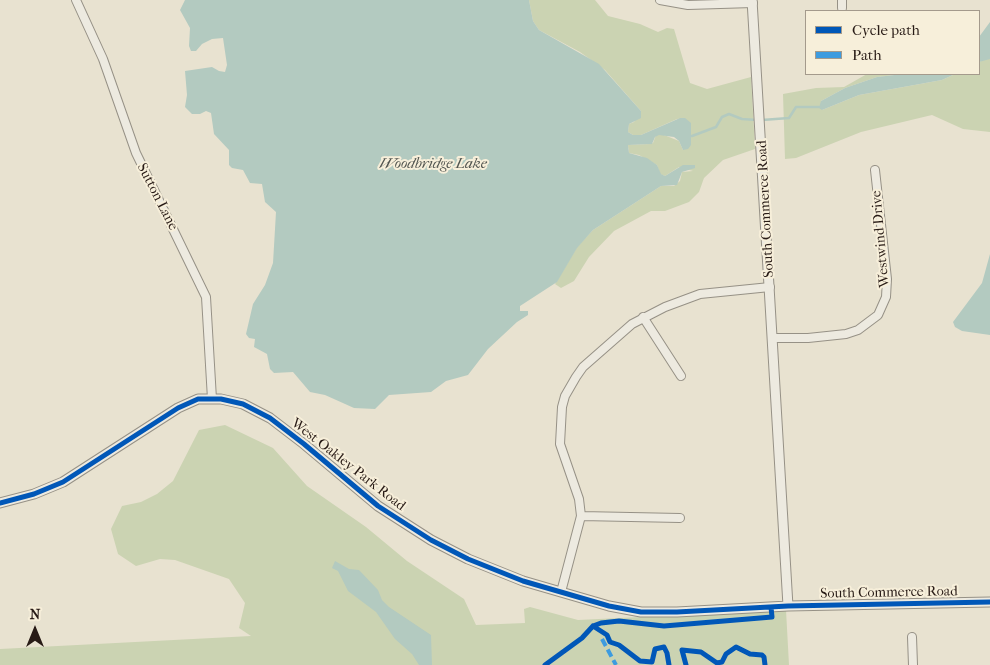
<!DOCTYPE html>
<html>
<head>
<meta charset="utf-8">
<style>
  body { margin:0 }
  #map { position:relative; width:990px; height:665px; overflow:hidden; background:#e8e2d0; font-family:"IM FELL French Canon",serif }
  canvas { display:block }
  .legend { position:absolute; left:805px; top:10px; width:175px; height:65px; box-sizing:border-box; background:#f7efda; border:1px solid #a49a8c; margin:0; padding:6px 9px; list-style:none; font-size:15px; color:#281b16 }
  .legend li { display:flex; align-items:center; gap:10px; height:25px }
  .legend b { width:25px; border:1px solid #a49a8c }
  .north { position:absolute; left:10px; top:605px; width:50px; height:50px; -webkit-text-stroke:4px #f7efda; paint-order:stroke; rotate:0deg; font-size:14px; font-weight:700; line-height:20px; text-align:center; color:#281b16 }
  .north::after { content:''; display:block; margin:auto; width:18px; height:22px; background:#281b16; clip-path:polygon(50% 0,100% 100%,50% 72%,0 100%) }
</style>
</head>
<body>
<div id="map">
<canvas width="990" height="665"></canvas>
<ul class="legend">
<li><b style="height:6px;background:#0057b8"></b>Cycle path</li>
<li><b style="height:6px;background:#3d9bdf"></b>Path</li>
</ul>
<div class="north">N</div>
</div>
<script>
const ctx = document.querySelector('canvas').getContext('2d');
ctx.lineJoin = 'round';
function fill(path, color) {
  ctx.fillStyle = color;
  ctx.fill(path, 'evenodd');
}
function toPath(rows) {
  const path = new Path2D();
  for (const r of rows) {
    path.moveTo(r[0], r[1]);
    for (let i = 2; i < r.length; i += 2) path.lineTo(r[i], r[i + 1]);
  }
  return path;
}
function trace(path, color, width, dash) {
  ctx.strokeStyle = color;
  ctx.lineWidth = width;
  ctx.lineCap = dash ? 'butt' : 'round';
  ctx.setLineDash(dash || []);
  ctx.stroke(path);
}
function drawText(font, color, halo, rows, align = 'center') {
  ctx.font = font + ' "IM FELL French Canon",serif';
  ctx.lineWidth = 4;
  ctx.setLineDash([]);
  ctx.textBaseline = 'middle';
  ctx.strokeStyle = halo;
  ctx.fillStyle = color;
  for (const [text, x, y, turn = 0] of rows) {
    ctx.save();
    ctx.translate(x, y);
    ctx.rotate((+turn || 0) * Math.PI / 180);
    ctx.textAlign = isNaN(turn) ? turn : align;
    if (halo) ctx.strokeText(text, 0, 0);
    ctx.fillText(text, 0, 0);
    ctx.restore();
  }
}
fill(toPath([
  [529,0,595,0,608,16,640,24,658,32,667,28,674,29,690,83,707,89,751,77,755,149,723,160,704,178,699,192,689,202,665,211,651,211,614,231,589,257,574,281,561,288,555,284,577,247,593,230,661,186,674,186,680,181,682,172,693,171,679,167,665,176,660,174,657,165,639,155,629,153,628,145,650,144,653,143,656,135,664,135,679,141,683,150,685,118,677,119,641,135,633,135,628,132,629,124,634,122,641,111,605,70,580,52,539,30,533,21],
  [990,57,990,132,963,129,932,115,861,132,796,158,785,159,783,94,816,88,844,87,867,74,903,74,877,77,845,88,821,101,822,110,859,95,942,80,955,74,979,74,979,62],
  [225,425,273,448,307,486,366,527,407,561,464,599,476,625,525,623,524,609,530,607,578,620,786,610,789,665,0,665,0,649,251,636,239,628,245,603,229,579,175,560,160,559,136,566,118,554,111,529,122,506,141,502,157,494,173,481,199,430]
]), '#cbd3b2');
fill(toPath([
  [185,0,529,0,533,21,539,30,599,64,641,111,641,118,629,124,628,132,633,135,641,135,680,118,685,118,691,123,691,145,688,149,683,150,679,141,674,137,659,135,655,137,652,144,628,145,629,153,647,158,657,165,661,174,665,176,683,165,695,165,695,168,682,172,677,185,661,186,593,230,577,248,557,282,520,306,520,311,528,311,528,315,517,322,488,349,468,375,446,381,431,392,389,395,375,409,354,408,325,395,310,392,293,372,274,373,270,369,267,354,254,347,255,339,249,338,246,334,253,304,265,285,273,263,276,212,265,202,262,184,250,183,243,170,232,168,229,165,229,150,214,134,211,113,206,111,200,114,192,114,185,107,187,95,185,71,212,67,219,71,225,72,227,65,223,38,212,39,202,44,196,51,191,51,189,46,190,28,180,10],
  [990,22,990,59,979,62,979,37],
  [903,74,955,74,942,80,859,95,822,110,819,108,821,101,845,88,877,77],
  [990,254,990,335,962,331,955,327,953,322,982,283],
  [335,561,349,569,359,570,378,590,382,600,389,607,431,635,432,665,419,665,412,654,395,639,376,612,348,591,338,571,332,568]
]), '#b3cac0');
trace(toPath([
  [762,120,789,118,796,107,819,107],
  [692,136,716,127,722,117,729,114,742,119,757,120]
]), '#b3cac0', 2.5);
const minor = toPath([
  [76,0,103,59,136,153,206,297,212,399],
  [660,0,688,5,753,3],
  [842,0,842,8],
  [643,317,681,376],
  [773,338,808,338,846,334,858,330,878,315,886,297,887,279,875,170],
  [581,516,680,518],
  [561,592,581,516,579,499,560,444,562,407,565,396,576,377,583,367,632,324,665,307,700,294,770,287],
  [912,637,913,665]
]);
const tertiary = toPath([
  [752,0,788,606],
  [0,503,34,494,63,482,178,408,198,399,221,399,243,404,270,418,304,444,378,506,431,540,468,559,523,581,609,606,641,612,677,612,788,606,990,602]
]);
trace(minor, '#969186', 10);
trace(tertiary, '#969186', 11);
trace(minor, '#edeae0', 8);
trace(tertiary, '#edeae0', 9);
trace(toPath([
  [602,639,616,665]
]), '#3d9bdf', 4, [8, 4]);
trace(toPath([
  [0,503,34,494,63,482,178,408,198,399,221,399,243,404,270,418,304,444,378,506,431,540,468,559,523,581,609,606,641,612,677,612,788,606,990,602],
  [593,626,607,635,610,642,619,645,640,661,652,662,655,649,664,647,667,653,669,665],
  [545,665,582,638,593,626,601,623,619,621,664,626,772,617,771,607],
  [686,665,682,650,701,652,717,663,722,662,726,654,736,647,750,654,762,655,764,657,765,665]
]), '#0057b8', 5);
drawText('14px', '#281b16', '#f7efda', [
  ["Sutton Lane",157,197,63],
  ["South Commerce Road",766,209,-93],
  ["Westwind Drive",881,239,-95],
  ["West Oakley Park Road",348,465,38],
  ["South Commerce Road",889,593,-1]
]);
drawText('italic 15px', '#51544f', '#f7efda', [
  ["Woodbridge Lake",433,164]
]);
</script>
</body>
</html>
